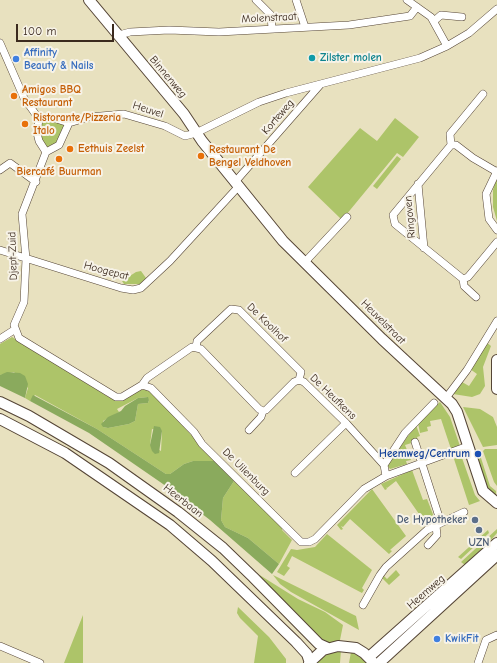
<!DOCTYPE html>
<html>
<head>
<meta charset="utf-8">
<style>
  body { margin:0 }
  #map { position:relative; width:497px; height:663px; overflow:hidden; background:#e8e1bf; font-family:"Comic Neue",sans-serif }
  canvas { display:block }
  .scale { position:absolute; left:16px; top:24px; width:98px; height:18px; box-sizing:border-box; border:2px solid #3b2a1e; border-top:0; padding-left:5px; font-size:12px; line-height:14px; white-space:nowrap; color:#3b2a1e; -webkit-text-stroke:3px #f7f3e8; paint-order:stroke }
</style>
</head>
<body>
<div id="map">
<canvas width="497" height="663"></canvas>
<div class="scale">100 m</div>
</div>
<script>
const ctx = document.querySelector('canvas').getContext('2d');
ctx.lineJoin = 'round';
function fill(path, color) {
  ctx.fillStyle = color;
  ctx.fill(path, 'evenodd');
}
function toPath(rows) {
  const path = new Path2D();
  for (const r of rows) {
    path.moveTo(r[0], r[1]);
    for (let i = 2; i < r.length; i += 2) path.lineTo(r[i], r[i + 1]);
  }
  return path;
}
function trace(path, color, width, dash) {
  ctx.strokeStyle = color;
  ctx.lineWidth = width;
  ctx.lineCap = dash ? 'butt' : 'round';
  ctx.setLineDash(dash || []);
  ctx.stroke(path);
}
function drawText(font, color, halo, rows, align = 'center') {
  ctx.font = font + ' "Comic Neue",sans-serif';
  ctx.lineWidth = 4;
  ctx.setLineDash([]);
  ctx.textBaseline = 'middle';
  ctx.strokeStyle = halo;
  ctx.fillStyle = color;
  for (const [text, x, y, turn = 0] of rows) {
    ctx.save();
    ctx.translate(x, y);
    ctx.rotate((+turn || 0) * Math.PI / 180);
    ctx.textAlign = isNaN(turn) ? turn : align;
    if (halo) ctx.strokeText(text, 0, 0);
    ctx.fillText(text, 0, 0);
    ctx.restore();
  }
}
fill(toPath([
  [395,118,419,137,403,157,397,153,346,215,341,219,308,187,360,128,377,141],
  [40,121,55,121,66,125,57,143,46,148,39,135],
  [397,156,401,159,377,189,373,186],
  [497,176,497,221,493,207,493,190],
  [141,271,146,278,140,284,124,284,122,281,136,272],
  [12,337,107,396,115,400,141,390,150,390,215,461,193,461,184,464,170,474,166,474,97,429,35,395,30,401,25,398,28,388,14,372,0,375,0,344],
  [147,397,149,400,148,403,138,404,135,421,129,424,108,428,103,427,103,421,119,412,117,409,138,398],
  [152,429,162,431,161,451,150,445],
  [486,342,491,346,483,367,485,386,480,394,472,397,453,394,462,382,469,386,477,374,470,369],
  [440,402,450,417,460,446,451,449,441,419,430,421,431,426,427,427,428,431,420,433,418,423],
  [463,407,480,409,493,417,497,427,497,445,483,447],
  [416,425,420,436,417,437,418,441,405,445,411,460,406,461,407,464,390,469,387,465],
  [485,449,497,449,497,486,494,482,483,451],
  [461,455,475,495,480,501,472,504,469,505,454,459],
  [481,458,490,486,496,491,496,495,487,490,478,459],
  [412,470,423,500,427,499,434,517,426,524,396,481,387,488,386,487,387,489,385,490,381,484],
  [234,481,282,527,282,530,292,540,279,564,248,538,225,527,221,520,223,498],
  [372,489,406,536,390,550,392,551,389,554,350,519,343,527,341,526,343,529,341,530,337,525],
  [497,529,497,533,491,540,465,565,461,562],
  [488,530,489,533,461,559,458,557],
  [327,534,372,570,362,588,364,590,362,593,292,556,287,566,290,568,284,576,277,572,291,549,297,550,315,547],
  [396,570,400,575,389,585,381,577,383,575,387,579],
  [258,574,298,599,325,612,343,625,340,640,330,643,320,640],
  [273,575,356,616,359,630,291,592,280,584],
  [238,607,269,637,286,659,286,663,254,663,258,636,240,618,237,613],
  [83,615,83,663,64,663],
  [341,650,340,663,315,663,329,653],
  [351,652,360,657,367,663,349,663]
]), '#adc469');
fill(toPath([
  [7,372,20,373,25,376,28,384,25,398,0,386,0,375],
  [33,395,97,429,166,474,170,474,184,464,193,461,215,461,234,481,223,498,221,520,225,527,248,538,279,564,272,574,210,520,163,484,89,433,30,401],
  [148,397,149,400,148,403,138,404,135,421,129,424,108,428,103,427,101,424,108,417,121,411,125,406,138,398],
  [154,426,160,427,162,431,159,453,155,454,152,451,150,445]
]), '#8aaa5d');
const street = toPath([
  [256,0,271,15,272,29],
  [296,0,305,27],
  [407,0,431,17,447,46],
  [434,21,441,15,462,17],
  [119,35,130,32,169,30,219,32,349,25,410,16,417,7],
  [0,43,24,98,39,119,37,133,39,141,46,152],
  [39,119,50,117,69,123,89,117,124,114,165,126,185,136,196,133,259,102,286,93,420,58,447,46,469,33,497,9],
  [69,123,59,145,46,152,22,214,26,259,24,302,14,325,19,338,116,397,122,397,142,385,151,388,194,432,202,444,301,542,309,542,315,539,364,489,386,476,384,465,405,433,434,403],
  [451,145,456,145,473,158,497,172],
  [0,170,10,163,36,182],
  [497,171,486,194,489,219,497,230],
  [235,182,320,85],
  [418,184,424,248],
  [0,250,121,288,133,290,141,288,170,261,239,186],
  [304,263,347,217],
  [463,279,468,277,497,242],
  [476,297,464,286,463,279,395,224,393,215,451,145,450,134,483,94],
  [0,339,14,330],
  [196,348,197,341,231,309,239,310,301,372,299,380],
  [142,385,147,378,192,347,201,349,259,409,263,411,266,410,294,382,299,380,304,382,346,423,384,465],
  [446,398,467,370,497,321],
  [249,430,261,417,263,411],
  [295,473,346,423],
  [386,476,468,446],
  [441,523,464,512],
  [428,545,437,535,436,526],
  [363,605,380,575,386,567,427,530,441,523,415,442],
  [0,646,40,663],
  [478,663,486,640,497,635]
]);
const secondary = toPath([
  [89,0,184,114,202,141,283,241,382,339,452,404,457,412,483,491,497,503],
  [497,360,497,389],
  [0,402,29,416,109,463,178,512,223,548,253,577,319,644,328,648],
  [0,419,65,453,170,525,212,561,296,642,307,654,310,663],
  [369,657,497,543],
  [309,663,323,650,338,646,356,648,364,653,372,661],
  [379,663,497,555]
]);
trace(street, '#554536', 8);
trace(secondary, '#554536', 12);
trace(street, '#fff', 7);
trace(secondary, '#fff', 10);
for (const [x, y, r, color] of [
  [312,58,4,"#0f9aa8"],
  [16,59,4,"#3f7fe0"],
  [14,96,4,"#e8710a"],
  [25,124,4,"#e8710a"],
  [70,149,4,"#e8710a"],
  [201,156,4,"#e8710a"],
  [59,159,4,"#e8710a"],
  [478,454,4,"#1a4fb4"],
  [475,520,4,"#5c6f8a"],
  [479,530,4,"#5c6f8a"],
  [437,639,4,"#3f7fe0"]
]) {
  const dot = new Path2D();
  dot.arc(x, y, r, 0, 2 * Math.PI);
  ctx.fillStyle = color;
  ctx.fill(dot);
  trace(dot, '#f7f3e8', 1.5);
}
drawText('11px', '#3b2a1e', '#f7f3e8', [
  ["Molenstraat",269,18,-3],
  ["Binnenweg",168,77,50],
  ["Heuvel",148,110,18],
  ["Korteweg",278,117,-49],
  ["Ringoven",410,217,-95],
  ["Djept-Zuid",13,256,-92],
  ["Hoogepat",106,271,15],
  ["Heuvelstraat",383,322,45],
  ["De Koolhof",267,323,44],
  ["De Heufkens",333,397,44],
  ["De Uilenburg",246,472,45],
  ["Heerbaan",183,501,38],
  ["Heemweg",426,592,-41]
]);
drawText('bold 11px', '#366cbe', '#f7f3e8', [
  ["Affinity",24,53],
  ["Beauty & Nails",24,66],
  ["KwikFit",445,639]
], 'left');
drawText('bold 11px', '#0d838f', '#f7f3e8', [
  ["Zilster molen",320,58]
], 'left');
drawText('bold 11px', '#c56008', '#f7f3e8', [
  ["Amigos BBQ",22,90],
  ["Restaurant",22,103],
  ["Ristorante/Pizzeria",33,118],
  ["Italo",33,131],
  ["Eethuis Zeelst",78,149],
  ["Restaurant De",209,150],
  ["Bengel Veldhoven",209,163],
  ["Biercafé Buurman",59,172,"center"]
], 'left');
drawText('bold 11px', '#164399', '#f7f3e8', [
  ["Heemweg/Centrum",470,454]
], 'right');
drawText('bold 11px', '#4e5e75', '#f7f3e8', [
  ["De Hypotheker",467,520],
  ["UZN",479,543,"center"]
], 'right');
</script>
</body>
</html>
